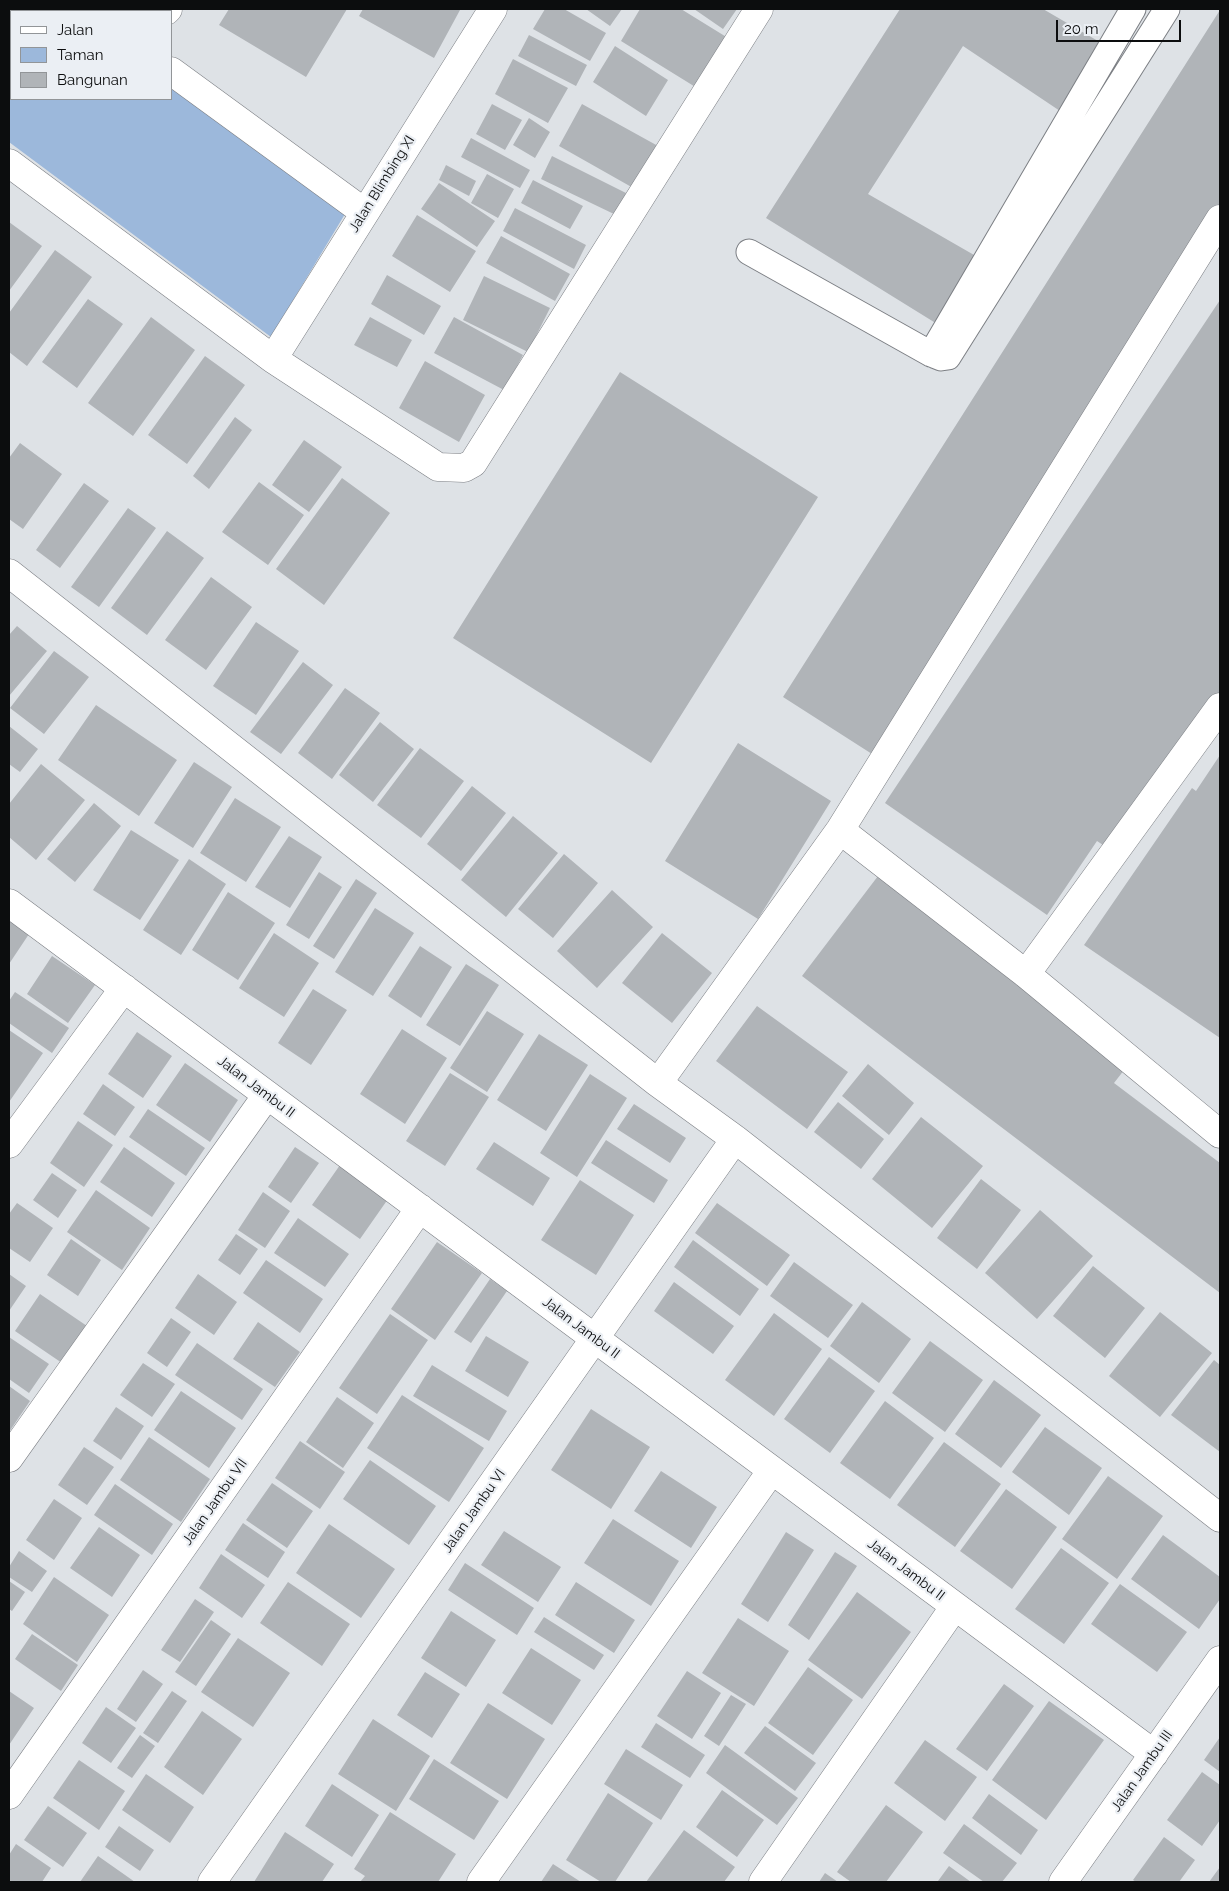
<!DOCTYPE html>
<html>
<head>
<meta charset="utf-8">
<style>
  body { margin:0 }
  #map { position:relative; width:1229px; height:1891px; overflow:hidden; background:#dee2e6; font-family:Raleway,sans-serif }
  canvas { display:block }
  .frame { position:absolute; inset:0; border:10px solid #0c0d0e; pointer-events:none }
  .legend { position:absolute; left:10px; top:10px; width:162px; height:90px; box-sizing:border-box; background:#ebeff4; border:1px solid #929598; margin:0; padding:6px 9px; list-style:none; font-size:15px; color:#0c0d0e }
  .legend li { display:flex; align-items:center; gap:10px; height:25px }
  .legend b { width:25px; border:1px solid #929598 }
  .scale { position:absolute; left:1056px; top:20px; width:125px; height:22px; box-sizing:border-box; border:2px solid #0c0d0e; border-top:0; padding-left:6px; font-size:15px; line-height:18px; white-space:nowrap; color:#0c0d0e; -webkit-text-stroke:4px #ebeff4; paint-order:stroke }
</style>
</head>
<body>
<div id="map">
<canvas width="1229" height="1891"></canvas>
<div class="frame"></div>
<ul class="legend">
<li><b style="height:6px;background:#fff"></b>Jalan</li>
<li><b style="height:14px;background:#9cb8db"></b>Taman</li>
<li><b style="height:14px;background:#b0b4b8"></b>Bangunan</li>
</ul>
<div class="scale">20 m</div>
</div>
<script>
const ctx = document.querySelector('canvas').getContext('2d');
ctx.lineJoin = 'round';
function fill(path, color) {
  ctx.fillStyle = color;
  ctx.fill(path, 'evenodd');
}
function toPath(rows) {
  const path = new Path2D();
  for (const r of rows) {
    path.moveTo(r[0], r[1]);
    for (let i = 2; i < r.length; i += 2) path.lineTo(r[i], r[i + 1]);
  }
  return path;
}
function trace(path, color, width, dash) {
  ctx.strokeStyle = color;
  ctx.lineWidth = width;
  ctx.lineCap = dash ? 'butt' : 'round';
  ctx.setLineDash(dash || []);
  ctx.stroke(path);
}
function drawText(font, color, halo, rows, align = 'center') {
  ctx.font = font + ' Raleway,sans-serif';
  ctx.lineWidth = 4.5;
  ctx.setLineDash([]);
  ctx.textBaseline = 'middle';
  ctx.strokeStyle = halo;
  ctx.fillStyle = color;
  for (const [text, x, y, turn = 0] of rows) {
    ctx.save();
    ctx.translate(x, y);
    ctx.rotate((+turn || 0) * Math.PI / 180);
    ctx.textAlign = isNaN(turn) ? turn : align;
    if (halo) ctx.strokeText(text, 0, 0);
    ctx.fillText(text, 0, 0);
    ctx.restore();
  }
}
fill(toPath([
  [9,9,64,9,67,11,11,11,11,99,171,99,171,87,345,214,271,337,9,142]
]), '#9cb8db');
fill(toPath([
  [229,9,347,9,306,77,219,25],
  [363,9,458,9,460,10,434,58,359,16],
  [545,9,564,9,606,33,590,61,533,29],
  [586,9,622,9,610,26],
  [640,9,681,9,728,38,697,88,621,41],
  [694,9,737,9,723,29],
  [900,9,1043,9,1110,48,1066,115,963,46,868,194,981,259,942,327,766,218],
  [1220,10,1220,208,872,754,783,697],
  [529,35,587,65,576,86,518,56],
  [615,46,668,80,646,116,593,82],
  [513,59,568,88,548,123,495,94],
  [492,104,522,120,505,150,476,134],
  [582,104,658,146,635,189,559,146],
  [529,118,550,132,535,158,513,145],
  [471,138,530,170,520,188,461,157],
  [552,156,626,193,616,215,541,179],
  [446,165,476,181,469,196,439,180],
  [487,174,514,189,498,218,471,203],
  [533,180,583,206,570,229,521,203],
  [439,183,495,221,477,247,421,209],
  [515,208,586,245,574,269,503,231],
  [417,215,476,251,450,292,392,256],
  [9,222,42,246,9,291],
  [501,236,570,274,555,301,486,263],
  [55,250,92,277,27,366,9,352,9,313],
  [387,275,441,306,424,335,371,304],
  [484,276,550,308,528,352,463,320],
  [88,299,123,324,77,388,42,362],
  [1220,300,1220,693,1109,849,1097,841,1047,915,885,803],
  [151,317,195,350,133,436,88,403],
  [370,317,412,340,397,367,354,345],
  [454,317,523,355,504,390,434,353],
  [205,356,245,385,187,464,148,435],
  [425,361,485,395,459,442,399,408],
  [620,372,818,497,651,763,453,638],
  [235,417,252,430,209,489,193,476],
  [304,440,342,467,309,512,272,485],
  [20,443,62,474,23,529,9,519,9,458],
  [342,478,390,513,324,605,276,569],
  [259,482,304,515,268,565,222,532],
  [84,483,109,501,60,568,36,550],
  [128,508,156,528,99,607,71,587],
  [167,531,204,558,147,635,111,608],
  [211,577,252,607,206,670,165,640],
  [256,622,299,651,256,715,213,686],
  [17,626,47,651,9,696,9,635],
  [54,651,89,677,44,734,10,708],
  [303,662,333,685,281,754,250,732],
  [345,688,380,713,332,779,298,753],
  [96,705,177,760,139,816,58,760],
  [380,722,414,749,373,802,339,775],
  [9,726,38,749,20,772,9,764],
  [738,743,831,801,758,919,665,861],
  [420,748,464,781,421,838,377,805],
  [1220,755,1220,1038,1084,945,1192,788,1196,791],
  [194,762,232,787,193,848,154,823],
  [41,764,85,800,36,860,9,837,9,804],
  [472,786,506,813,461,871,427,844],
  [235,798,281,827,246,882,200,853],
  [94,803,121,826,75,882,47,859],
  [513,816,558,853,506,917,461,880],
  [131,830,179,860,140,920,93,890],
  [289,836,322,857,290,908,255,887],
  [564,854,598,883,553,938,518,909],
  [189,859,226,884,181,955,143,930],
  [319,872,342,887,309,939,286,925],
  [878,876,1128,1065,1114,1083,1220,1163,1220,1293,802,976],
  [356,879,377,893,334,959,313,946],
  [612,890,653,927,597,988,557,951],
  [228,892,275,923,238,980,192,950],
  [375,908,414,933,373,996,335,972],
  [9,916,31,931,9,964],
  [274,933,319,963,284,1017,239,988],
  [662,933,712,973,672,1023,622,983],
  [420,946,452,967,421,1018,388,996],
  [52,956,95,985,68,1023,27,994],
  [466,964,499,985,460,1046,426,1025],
  [313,989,347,1010,311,1065,278,1043],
  [15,992,69,1028,52,1053,9,1023,9,1001],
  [757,1006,848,1072,807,1129,716,1061],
  [487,1011,524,1034,487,1092,450,1068],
  [402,1029,447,1058,405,1124,360,1094],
  [9,1030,43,1053,9,1102],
  [137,1032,172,1056,143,1098,108,1074],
  [539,1034,588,1065,546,1131,497,1100],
  [185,1063,238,1100,210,1142,156,1105],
  [868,1064,914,1103,889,1135,842,1096],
  [450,1073,489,1097,445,1166,406,1141],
  [590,1074,627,1098,577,1177,540,1153],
  [103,1084,135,1107,115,1136,83,1114],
  [838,1102,884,1139,861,1169,814,1132],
  [634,1104,686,1138,670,1163,617,1129],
  [148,1109,205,1148,186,1176,129,1137],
  [921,1117,983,1166,932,1228,872,1179],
  [78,1121,113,1145,84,1187,50,1163],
  [606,1140,668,1180,654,1203,591,1163],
  [494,1142,550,1178,533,1206,476,1169],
  [124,1147,175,1183,152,1217,100,1182],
  [295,1147,319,1163,291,1203,268,1187],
  [340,1165,388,1199,360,1239,312,1205],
  [52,1173,77,1190,58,1218,33,1200],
  [981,1179,1021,1210,977,1269,937,1238],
  [580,1180,634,1215,596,1275,541,1240],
  [96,1190,150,1228,122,1270,67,1232],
  [263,1192,290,1211,265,1248,238,1230],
  [17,1203,53,1228,30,1262,9,1248,9,1214],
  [717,1203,790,1255,767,1286,695,1233],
  [1040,1210,1093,1256,1037,1319,985,1273],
  [298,1218,349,1254,325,1287,274,1253],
  [236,1234,258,1249,240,1275,218,1260],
  [71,1239,101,1260,78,1296,47,1275],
  [693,1240,759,1289,740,1316,674,1267],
  [437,1242,482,1273,435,1340,391,1309],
  [266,1260,323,1299,300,1333,243,1293],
  [794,1262,853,1305,828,1338,770,1296],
  [1093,1266,1145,1308,1105,1358,1053,1316],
  [9,1274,26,1286,9,1311],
  [198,1274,237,1302,214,1335,175,1308],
  [490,1279,507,1291,471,1343,454,1332],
  [674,1282,734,1326,713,1354,654,1311],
  [40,1294,87,1326,62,1363,15,1331],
  [862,1302,911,1339,879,1383,830,1346],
  [1160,1312,1212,1353,1160,1417,1109,1376],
  [774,1313,822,1349,774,1416,725,1380],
  [390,1314,428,1340,377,1414,339,1388],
  [171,1318,191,1332,167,1367,147,1353],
  [258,1322,300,1352,275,1387,233,1359],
  [486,1336,529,1362,508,1397,465,1371],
  [9,1337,49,1364,29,1393,9,1379],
  [930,1341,983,1380,945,1432,892,1393],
  [197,1343,263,1389,242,1420,175,1375],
  [829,1357,875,1391,830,1453,784,1419],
  [1214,1360,1220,1365,1220,1452,1171,1415],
  [143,1363,175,1384,152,1417,120,1395],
  [432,1365,507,1411,489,1441,413,1396],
  [994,1380,1041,1415,1001,1468,955,1434],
  [9,1386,30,1401,9,1432],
  [181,1391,236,1428,209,1468,154,1430],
  [402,1395,484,1448,449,1502,367,1448],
  [337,1397,374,1423,343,1468,306,1442],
  [885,1401,934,1438,890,1499,840,1463],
  [116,1407,144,1426,121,1460,93,1441],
  [591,1409,650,1447,611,1509,551,1470],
  [1045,1427,1102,1468,1069,1515,1012,1472],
  [149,1437,210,1479,181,1522,120,1480],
  [300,1441,345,1472,320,1509,275,1478],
  [944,1442,1001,1484,955,1547,897,1505],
  [84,1447,114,1467,87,1505,58,1485],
  [370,1460,436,1506,409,1545,343,1499],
  [661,1471,717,1507,691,1548,634,1511],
  [1108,1476,1163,1516,1117,1579,1062,1539],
  [272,1483,313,1511,287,1548,246,1520],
  [115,1484,173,1524,152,1555,94,1515],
  [1006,1489,1057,1527,1012,1589,960,1551],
  [54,1499,82,1518,54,1560,26,1540],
  [613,1519,679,1561,651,1606,584,1563],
  [243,1523,285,1552,268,1578,225,1550],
  [329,1524,395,1569,361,1618,296,1573],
  [99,1527,140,1555,112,1597,70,1568],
  [504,1531,561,1567,538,1602,481,1565],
  [786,1532,814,1550,768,1622,741,1604],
  [1163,1535,1220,1577,1220,1599,1199,1629,1131,1579],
  [1061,1548,1109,1583,1064,1644,1015,1609],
  [19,1551,47,1571,32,1592,9,1577,9,1567],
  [835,1552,857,1566,809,1640,788,1625],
  [221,1554,265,1585,242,1618,199,1588],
  [465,1563,534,1608,517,1635,448,1590],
  [54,1577,109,1615,77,1662,23,1624],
  [9,1581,25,1592,12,1611,9,1609],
  [288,1582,350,1624,322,1666,260,1623],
  [576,1582,635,1620,614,1653,555,1615],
  [1120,1584,1187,1632,1157,1672,1091,1624],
  [857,1592,911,1632,862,1699,808,1660],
  [195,1599,214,1612,180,1662,161,1650],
  [451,1611,496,1640,466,1687,421,1658],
  [544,1617,604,1655,594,1670,534,1632],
  [738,1618,789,1651,754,1706,702,1673],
  [211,1620,231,1634,196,1686,175,1672],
  [32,1634,78,1665,61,1691,15,1659],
  [238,1638,290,1673,253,1727,201,1692],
  [531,1648,581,1680,552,1725,502,1693],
  [808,1667,853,1700,813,1755,768,1723],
  [143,1670,163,1684,136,1722,117,1709],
  [687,1671,721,1693,692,1739,657,1716],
  [425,1672,460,1694,432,1738,397,1715],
  [1004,1684,1034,1706,987,1771,956,1749],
  [9,1691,34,1708,9,1745],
  [172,1691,187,1701,158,1743,143,1733],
  [731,1695,746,1704,719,1746,704,1736],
  [1049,1701,1104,1740,1046,1820,992,1780],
  [488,1703,545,1739,507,1799,450,1763],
  [106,1707,136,1728,111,1763,82,1743],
  [202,1711,242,1739,203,1795,164,1767],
  [373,1719,430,1756,396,1811,338,1774],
  [656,1723,705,1755,690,1778,641,1747],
  [765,1726,816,1763,795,1791,744,1753],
  [140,1735,155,1746,132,1778,117,1768],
  [1220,1737,1220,1772,1204,1760],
  [925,1740,977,1777,945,1821,894,1783],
  [725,1745,798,1798,777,1825,706,1773],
  [626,1749,683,1785,661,1820,604,1784],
  [434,1759,499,1801,474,1840,409,1799],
  [79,1760,125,1791,99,1830,53,1798],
  [1202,1772,1220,1785,1220,1820,1202,1846,1167,1820],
  [146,1774,194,1807,170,1843,122,1810],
  [332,1784,379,1815,352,1857,305,1826],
  [722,1790,764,1820,737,1857,696,1827],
  [608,1793,653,1823,615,1882,601,1882,566,1860],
  [989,1794,1038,1830,1021,1855,972,1818],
  [886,1805,923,1832,886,1882,851,1882,837,1872],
  [48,1806,87,1833,63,1867,24,1840],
  [390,1812,456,1854,438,1882,360,1882,365,1876,354,1869],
  [964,1824,1017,1863,1002,1882,984,1882,943,1853],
  [119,1826,154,1850,140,1871,105,1847],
  [684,1830,735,1867,724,1882,646,1882],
  [285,1832,334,1864,322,1882,254,1882],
  [1164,1837,1195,1860,1179,1882,1136,1882,1133,1880],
  [16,1844,51,1868,42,1882,12,1882,9,1880,9,1855],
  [98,1856,135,1882,80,1882],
  [553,1864,581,1882,541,1882],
  [949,1866,971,1882,938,1881],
  [1220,1867,1220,1882,1209,1882],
  [825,1873,838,1882,819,1882]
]), '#b0b4b8');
const service = toPath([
  [749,252,931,354,941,358,948,357,1167,9],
  [931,354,1133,9]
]);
const minor = toPath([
  [81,9,85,11],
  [166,11,168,9],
  [171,71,364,212],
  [9,163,273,359,438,467,464,468,473,463,759,9],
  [273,359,493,9],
  [9,573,658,1083,735,1139,1220,1518],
  [840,830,1026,974,1220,1134],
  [9,903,1154,1754],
  [1026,974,1220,707],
  [658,1083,840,830,1220,219],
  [9,1144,124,988],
  [9,1458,267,1095],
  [9,1795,420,1208],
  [212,1882,735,1139],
  [481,1882,772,1470],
  [763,1882,955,1606],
  [1063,1882,1220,1660]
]);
trace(service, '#7c7f84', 27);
trace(minor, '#7c7f84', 29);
trace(service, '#fff', 25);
trace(minor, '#fff', 28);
drawText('14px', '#0c0d0e', '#ebeff4', [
  ["Jalan Blimbing XI",382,184,-58],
  ["Jalan Jambu II",256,1087,37],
  ["Jalan Jambu II",581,1328,37],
  ["Jalan Jambu VII",215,1502,-55],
  ["Jalan Jambu VI",474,1511,-55],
  ["Jalan Jambu II",906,1570,37],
  ["Jalan Jambu III",1142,1771,-55]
]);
</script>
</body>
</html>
